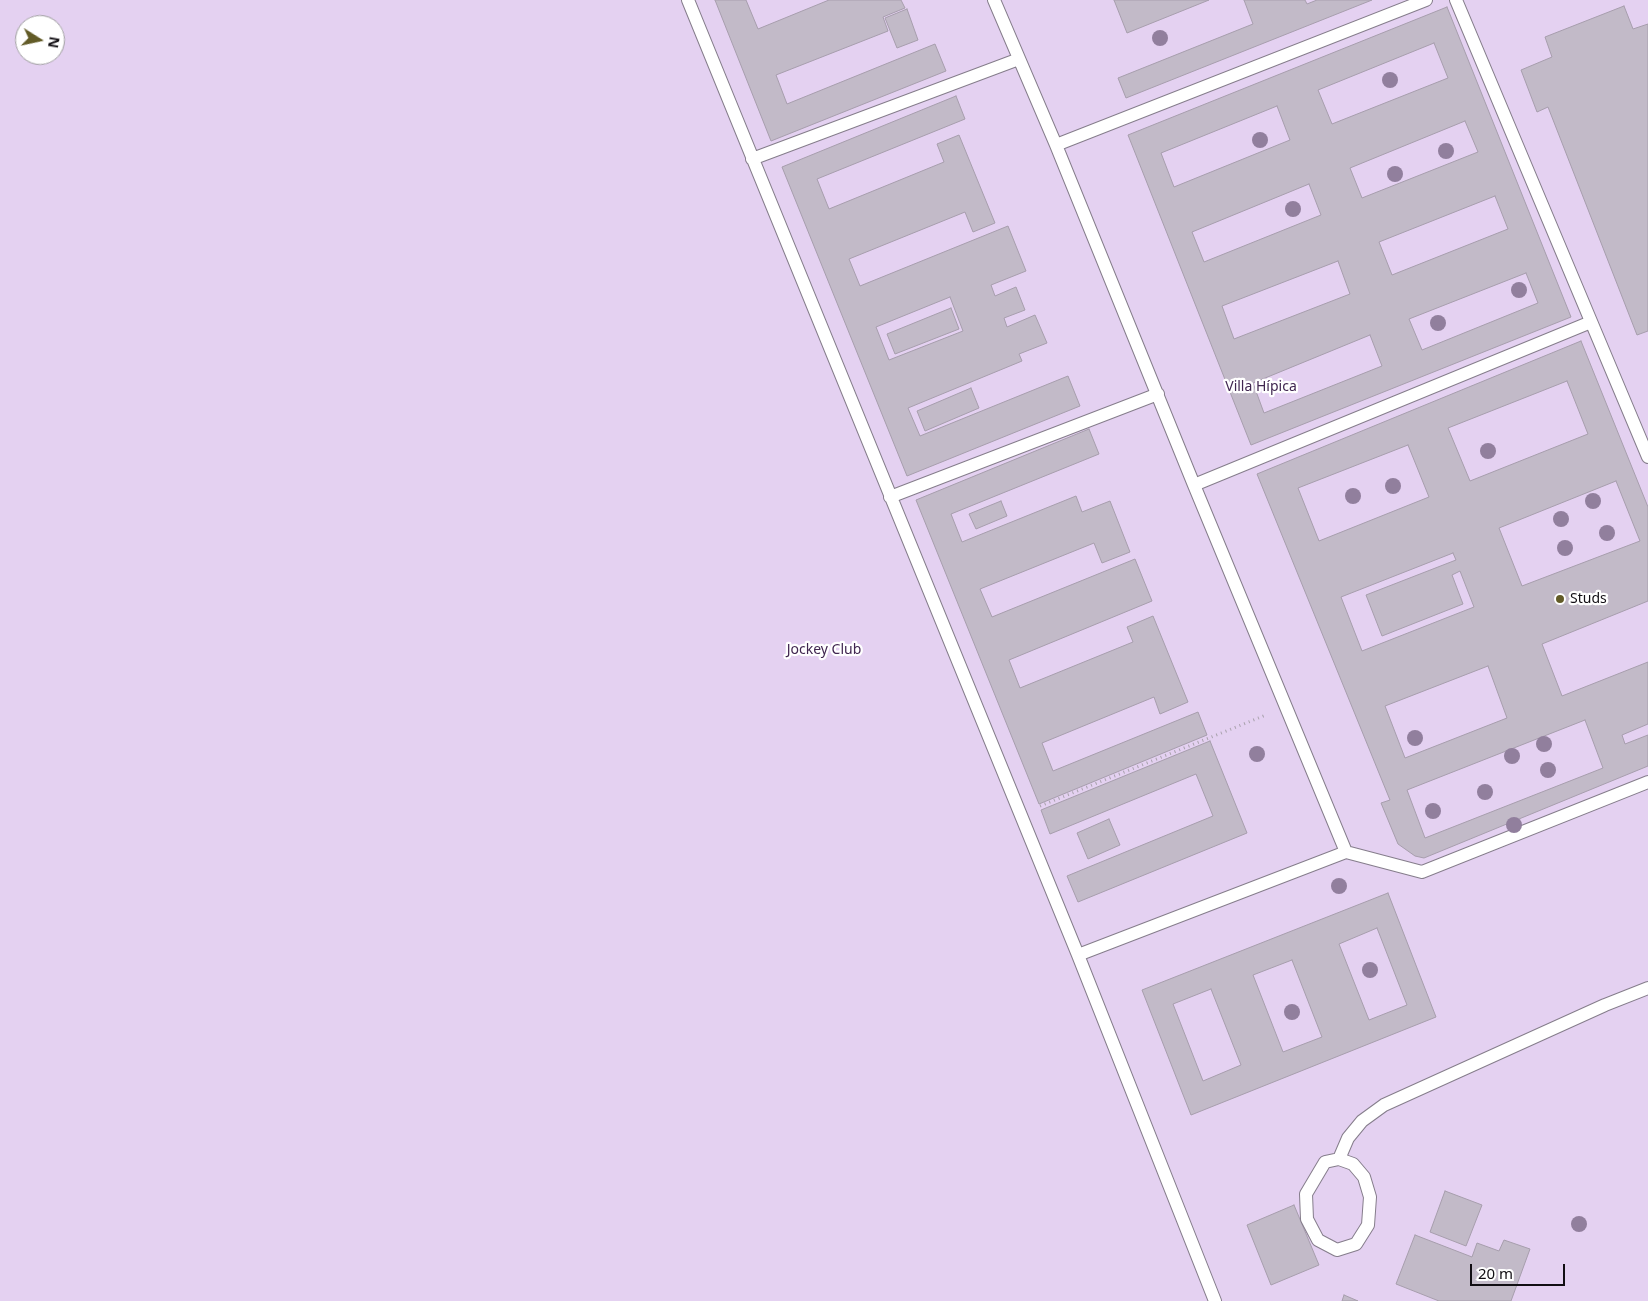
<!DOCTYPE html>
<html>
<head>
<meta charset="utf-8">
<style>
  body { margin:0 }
  #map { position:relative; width:1648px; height:1301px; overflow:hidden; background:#f5ecfb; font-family:"Noto Sans",sans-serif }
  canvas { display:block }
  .north { position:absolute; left:15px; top:15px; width:50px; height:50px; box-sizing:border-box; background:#fff; border:1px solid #a09fa1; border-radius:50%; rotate:100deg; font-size:14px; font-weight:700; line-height:20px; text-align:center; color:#110e13 }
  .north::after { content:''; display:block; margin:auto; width:18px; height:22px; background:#625b27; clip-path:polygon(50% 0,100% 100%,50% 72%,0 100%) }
  .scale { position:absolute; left:1470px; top:1264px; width:95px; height:22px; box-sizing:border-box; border:2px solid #110e13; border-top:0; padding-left:6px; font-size:15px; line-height:18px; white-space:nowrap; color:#110e13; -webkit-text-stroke:4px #fff; paint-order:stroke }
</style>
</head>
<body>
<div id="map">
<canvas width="1648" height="1301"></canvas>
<div class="north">N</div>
<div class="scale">20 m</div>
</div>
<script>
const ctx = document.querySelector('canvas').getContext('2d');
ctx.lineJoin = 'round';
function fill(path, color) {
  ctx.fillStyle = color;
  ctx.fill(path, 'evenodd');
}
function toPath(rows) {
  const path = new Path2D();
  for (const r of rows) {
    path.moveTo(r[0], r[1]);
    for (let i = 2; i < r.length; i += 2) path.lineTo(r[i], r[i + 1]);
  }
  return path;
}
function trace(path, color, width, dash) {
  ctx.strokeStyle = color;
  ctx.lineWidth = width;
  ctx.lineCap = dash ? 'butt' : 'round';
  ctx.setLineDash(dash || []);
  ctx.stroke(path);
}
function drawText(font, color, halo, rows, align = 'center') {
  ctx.font = font + ' "Noto Sans",sans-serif';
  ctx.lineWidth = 4.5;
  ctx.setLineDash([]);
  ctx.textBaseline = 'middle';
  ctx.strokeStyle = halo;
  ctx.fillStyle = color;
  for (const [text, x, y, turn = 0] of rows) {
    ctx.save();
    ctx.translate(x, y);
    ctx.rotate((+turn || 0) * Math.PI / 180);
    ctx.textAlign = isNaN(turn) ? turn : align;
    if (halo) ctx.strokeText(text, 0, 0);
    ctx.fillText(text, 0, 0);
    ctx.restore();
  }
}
fill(toPath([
  [0,0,1648,0,1648,1301,0,1301],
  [25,25,55,25,55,55,25,55]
]), '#e4d1f1');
const building = toPath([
  [715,0,746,0,758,29,829,0,901,0,905,8,883,17,888,31,776,75,787,104,935,44,946,71,771,141,715,0],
  [1114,0,1209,0,1127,33,1114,0],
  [1244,0,1305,0,1307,4,1317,0,1372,0,1126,98,1118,78,1253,24,1244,0],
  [1624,6,1633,29,1648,24,1648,331,1637,335,1548,107,1537,112,1521,70,1552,57,1545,37,1624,6],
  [1447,7,1571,317,1251,445,1128,135,1447,7],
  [1434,43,1448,78,1332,124,1318,90,1434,43],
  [1277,106,1290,140,1174,187,1161,153,1277,106],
  [1465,121,1478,152,1362,198,1350,168,1465,121],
  [1309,184,1321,215,1204,262,1192,232,1309,184],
  [1495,196,1508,229,1392,275,1379,242,1495,196],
  [1338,261,1350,294,1234,339,1222,306,1338,261],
  [1526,273,1538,303,1422,350,1409,319,1526,273],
  [1370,335,1382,366,1264,413,1253,383,1370,335],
  [907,9,918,40,897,48,885,18,907,9],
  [956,96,965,119,817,179,829,209,944,162,937,144,959,135,995,223,973,232,965,212,849,259,860,286,1008,226,1026,271,991,285,995,296,1016,287,1025,310,1004,318,1007,327,1035,315,1047,343,1019,354,1022,361,908,408,920,436,1068,376,1080,406,907,476,782,167,956,96],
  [950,297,963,331,889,360,876,327,950,297],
  [951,308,959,329,895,354,887,334,951,308],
  [1581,341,1648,507,1648,601,1542,644,1562,696,1648,662,1648,724,1622,735,1625,744,1648,735,1648,766,1424,858,1415,856,1398,844,1381,803,1390,800,1257,474,1581,341],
  [1567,381,1588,434,1470,481,1448,428,1567,381],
  [1408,445,1429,497,1319,541,1298,488,1408,445],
  [1616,481,1640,541,1522,586,1499,528,1616,481],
  [1453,553,1456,560,1366,595,1382,636,1463,604,1452,575,1460,571,1474,607,1362,651,1341,597,1453,553],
  [1488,666,1507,718,1405,758,1385,706,1488,666],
  [1585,720,1603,768,1425,838,1407,790,1585,720],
  [971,388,979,408,925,431,917,411,971,388],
  [1089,429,1099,454,951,514,962,542,1076,496,1082,512,1110,501,1130,552,1102,563,1094,543,980,589,992,617,1135,559,1152,601,1009,660,1020,688,1133,642,1127,627,1153,616,1188,702,1160,714,1154,697,1042,743,1053,771,1198,712,1207,735,1039,804,916,500,1089,429],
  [1001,501,1007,516,976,529,969,514,1001,501],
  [1210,741,1247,833,1078,902,1067,876,1213,816,1196,774,1050,834,1041,810,1210,741],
  [1109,819,1120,845,1088,859,1077,833,1109,819],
  [1388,893,1436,1017,1191,1115,1142,990,1388,893],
  [1377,928,1407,1005,1369,1020,1339,944,1377,928],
  [1292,960,1322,1037,1283,1052,1253,975,1292,960],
  [1211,989,1241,1065,1203,1081,1173,1004,1211,989],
  [1445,1191,1482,1205,1466,1246,1430,1232,1445,1191],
  [1294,1205,1319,1265,1271,1285,1247,1225,1294,1205],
  [1415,1235,1472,1257,1477,1243,1499,1251,1504,1240,1530,1249,1511,1301,1439,1301,1396,1284,1415,1235],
  [1344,1295,1358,1301,1342,1301,1344,1295]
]);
fill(building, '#c2bac8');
trace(building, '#a79ead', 1);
const lane = toPath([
  [688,0,1078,955,1215,1301],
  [994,0,1056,145,1194,485,1346,852],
  [1456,0,1648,457],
  [1056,145,1426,0],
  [752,159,1019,59],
  [1194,485,1591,322],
  [890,497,1158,394],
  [1078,955,1346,852,1422,872,1648,782],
  [1339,1159,1348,1138,1362,1121,1384,1105,1605,1005,1648,988],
  [1339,1159,1353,1164,1364,1177,1370,1197,1368,1225,1356,1244,1337,1250,1318,1240,1307,1219,1306,1194,1325,1162,1339,1159]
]);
trace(lane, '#857d8b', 14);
trace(toPath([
  [1040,806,1266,715]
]), '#a9a2ad', 3, [1, 4]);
trace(lane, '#fff', 12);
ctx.fillStyle = '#917f9d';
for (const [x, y] of [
  [1160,38],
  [1390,80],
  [1260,140],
  [1446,151],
  [1395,174],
  [1293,209],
  [1519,290],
  [1438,323],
  [1488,451],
  [1393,486],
  [1353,496],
  [1593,501],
  [1561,519],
  [1607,533],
  [1565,548],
  [1415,738],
  [1544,744],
  [1257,754],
  [1512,756],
  [1548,770],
  [1485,792],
  [1433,811],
  [1514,825],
  [1339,886],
  [1370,970],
  [1292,1012],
  [1579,1224]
]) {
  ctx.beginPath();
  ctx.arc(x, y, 8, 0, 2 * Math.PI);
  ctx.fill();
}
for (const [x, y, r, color] of [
  [1560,599,5,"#625b27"]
]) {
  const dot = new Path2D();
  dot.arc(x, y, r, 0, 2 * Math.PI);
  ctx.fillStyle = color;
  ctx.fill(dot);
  trace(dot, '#fff', 2);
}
drawText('14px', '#402650', '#fff', [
  ["Villa Hípica",1261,387],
  ["Jockey Club",824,650]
]);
drawText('14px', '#110e13', '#fff', [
  ["Studs",1570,599]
], 'left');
</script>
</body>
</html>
